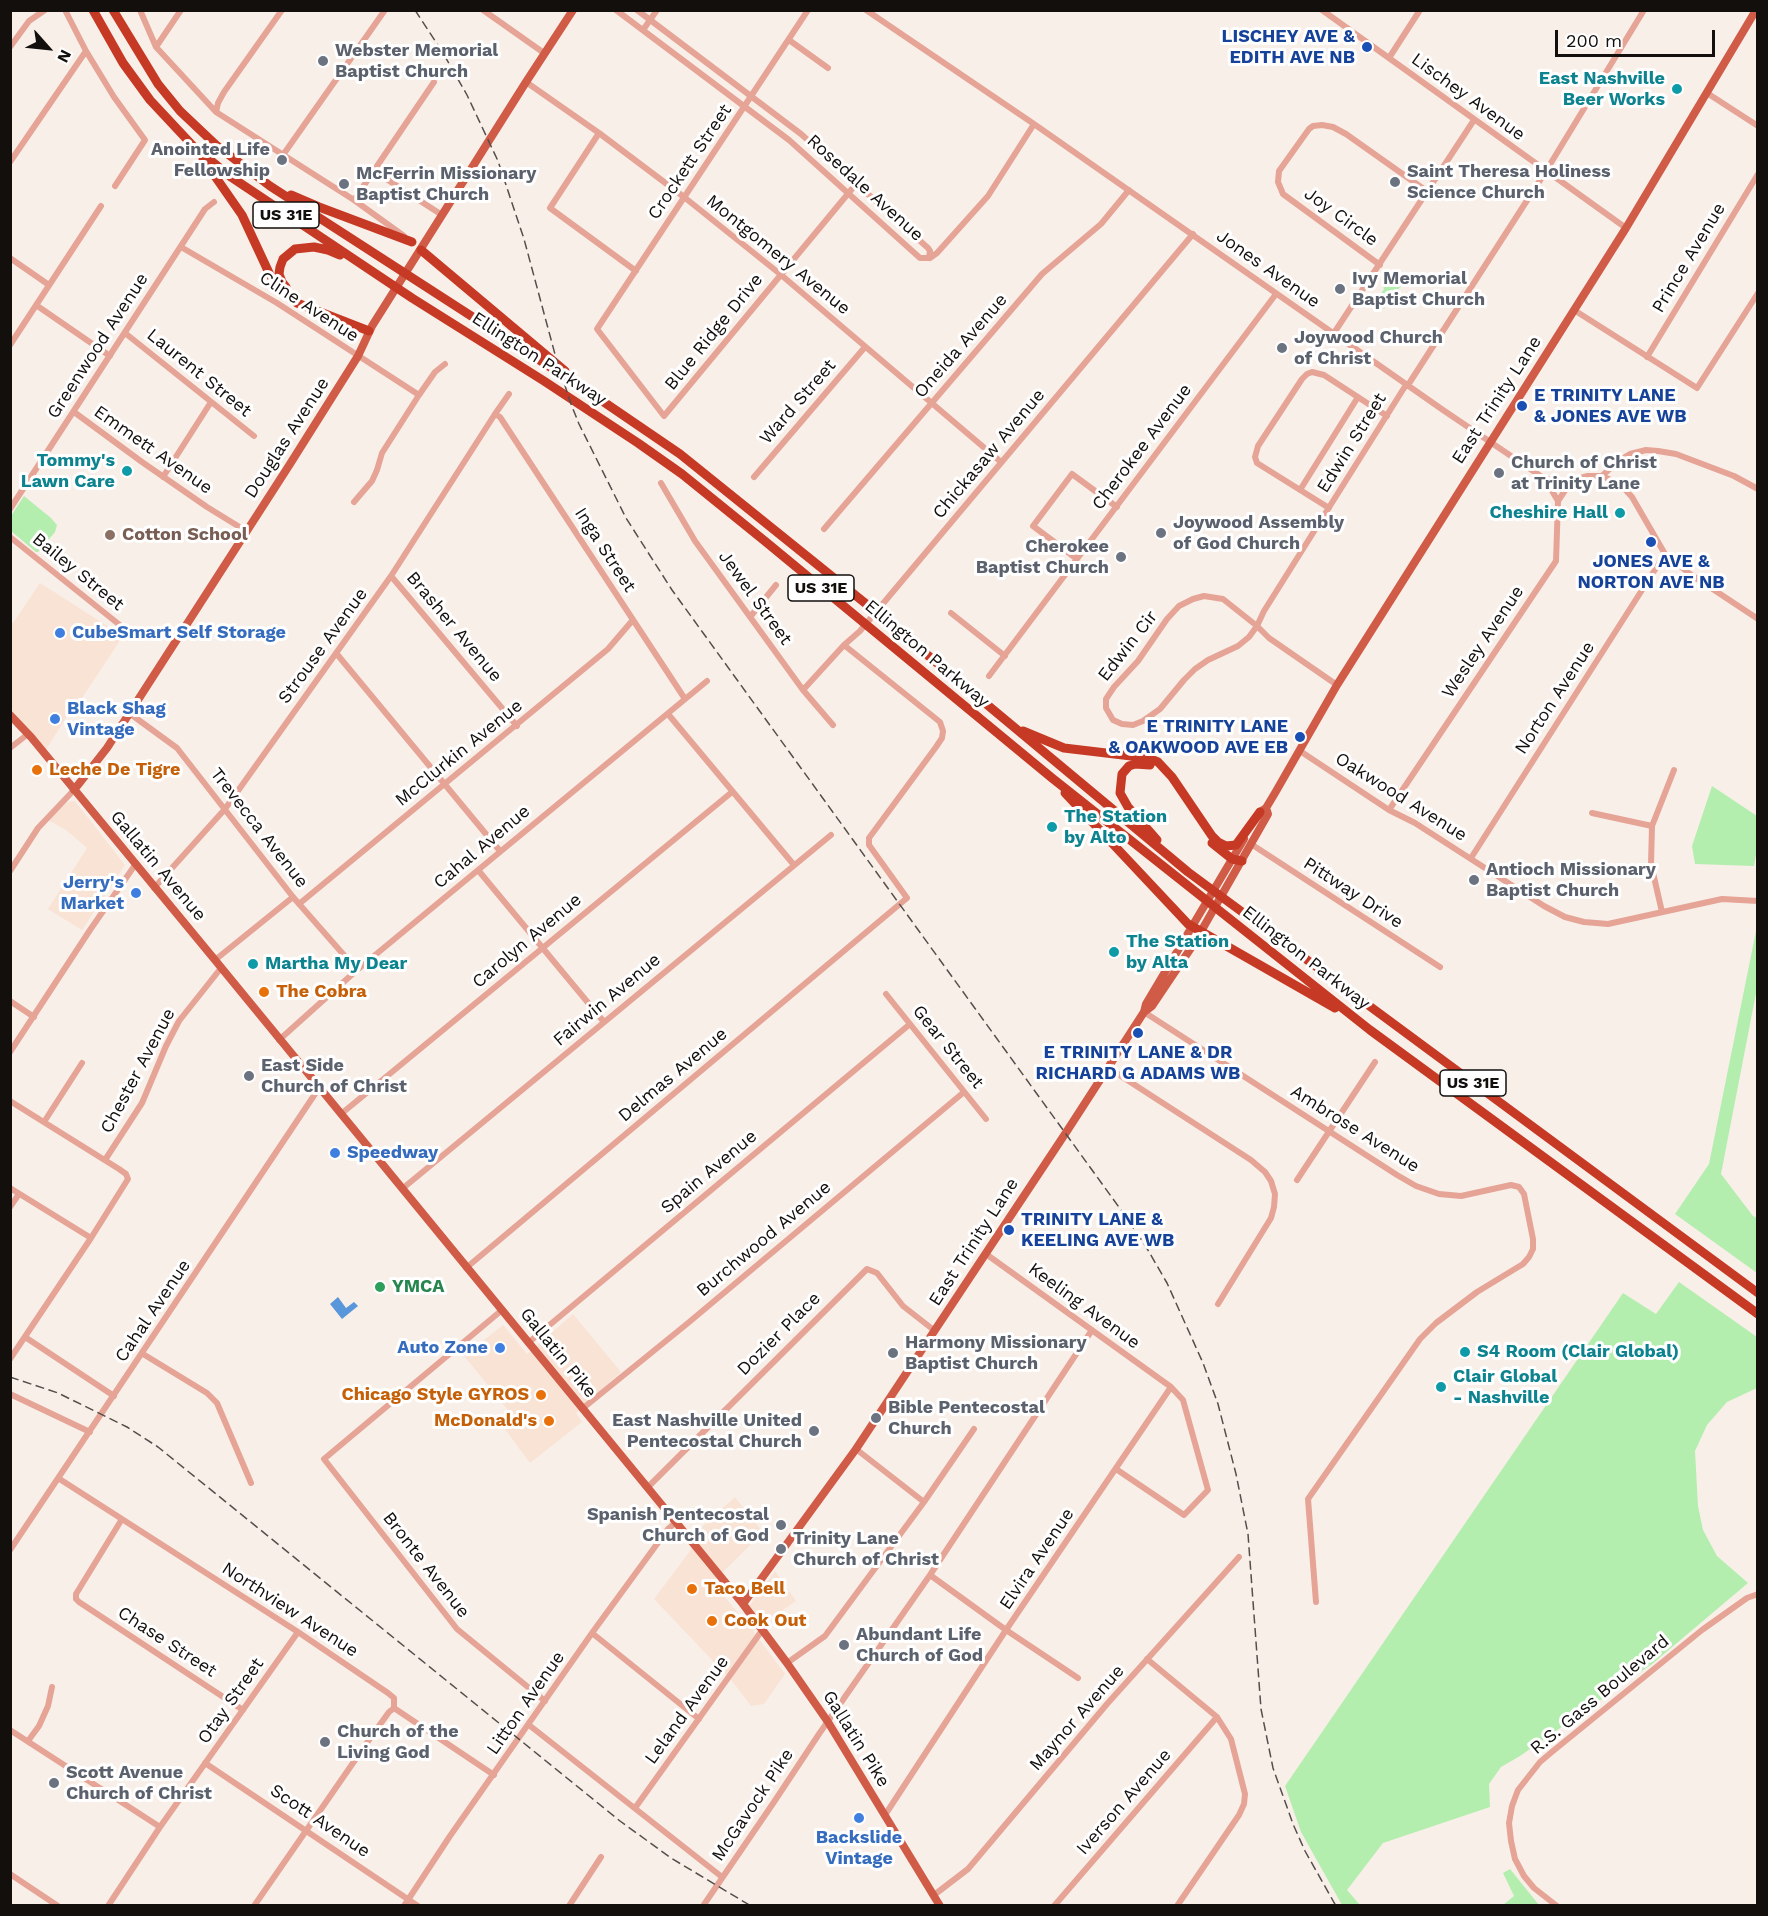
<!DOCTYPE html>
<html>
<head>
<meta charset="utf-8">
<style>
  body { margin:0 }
  #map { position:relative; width:1768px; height:1916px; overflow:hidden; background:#f9efe9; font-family:"Work Sans",sans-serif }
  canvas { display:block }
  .frame { position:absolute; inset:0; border:12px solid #120f0d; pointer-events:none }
  .north { position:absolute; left:18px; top:18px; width:60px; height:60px; -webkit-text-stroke:4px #fff; paint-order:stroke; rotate:117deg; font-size:16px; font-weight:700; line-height:24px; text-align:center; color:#120f0d }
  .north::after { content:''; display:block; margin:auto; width:21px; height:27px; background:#120f0d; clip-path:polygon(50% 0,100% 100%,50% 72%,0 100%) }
  .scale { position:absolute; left:1555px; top:30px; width:160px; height:27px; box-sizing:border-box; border:3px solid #120f0d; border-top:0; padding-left:8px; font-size:18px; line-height:21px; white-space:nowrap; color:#120f0d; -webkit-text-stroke:4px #fff; paint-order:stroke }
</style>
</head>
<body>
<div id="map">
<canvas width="1768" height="1916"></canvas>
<div class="frame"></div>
<div class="north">N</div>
<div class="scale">200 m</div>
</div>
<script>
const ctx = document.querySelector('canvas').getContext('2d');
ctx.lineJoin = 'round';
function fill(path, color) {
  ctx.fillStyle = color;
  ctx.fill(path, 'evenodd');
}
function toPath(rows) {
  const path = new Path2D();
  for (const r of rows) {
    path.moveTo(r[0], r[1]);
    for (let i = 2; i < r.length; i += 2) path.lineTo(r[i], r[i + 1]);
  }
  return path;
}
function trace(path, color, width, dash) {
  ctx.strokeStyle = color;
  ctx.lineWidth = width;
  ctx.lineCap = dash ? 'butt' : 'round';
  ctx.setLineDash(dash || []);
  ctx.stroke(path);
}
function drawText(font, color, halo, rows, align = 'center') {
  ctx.font = font + ' "Work Sans",sans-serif';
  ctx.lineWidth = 6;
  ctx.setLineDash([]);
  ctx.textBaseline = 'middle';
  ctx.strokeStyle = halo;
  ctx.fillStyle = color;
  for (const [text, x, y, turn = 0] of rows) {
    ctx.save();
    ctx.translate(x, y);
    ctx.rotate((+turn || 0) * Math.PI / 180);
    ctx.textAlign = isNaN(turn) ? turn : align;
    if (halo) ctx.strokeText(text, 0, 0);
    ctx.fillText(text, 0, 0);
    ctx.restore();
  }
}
fill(toPath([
  [40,583,123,636,78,704,75,703,44,753,11,715,10,622,13,623],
  [71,801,75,801,125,865,82,930,48,909,87,848,66,830,48,820,65,804],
  [573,1314,621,1372,576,1413,582,1422,530,1463,504,1428,512,1415,464,1356,503,1325,527,1354],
  [735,1497,763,1532,713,1582,741,1617,775,1571,796,1601,753,1631,785,1674,764,1704,751,1706,732,1681,654,1599,690,1551,695,1533]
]), '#f8e3d5');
fill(toPath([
  [1389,271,1395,271,1402,278,1402,285,1397,291,1401,297,1393,304,1387,304,1384,309,1375,303,1384,289,1382,283,1383,276],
  [24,496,51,518,57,525,55,532,38,552,36,552,11,531,11,516],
  [1712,786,1757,816,1757,849,1754,866,1695,864,1692,846],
  [1757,926,1757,988,1721,1174,1753,1216,1757,1218,1757,1273,1675,1214,1709,1164],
  [1679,1282,1757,1337,1757,1388,1727,1402,1707,1425,1695,1451,1698,1506,1703,1530,1717,1556,1748,1583,1652,1664,1520,1756,1501,1767,1489,1784,1490,1807,1383,1843,1347,1890,1360,1905,1342,1905,1301,1832,1285,1786,1623,1293,1656,1314],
  [1510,1869,1539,1905,1503,1905,1514,1896,1503,1873]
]), '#b3eeae');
fill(toPath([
  [338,1297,346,1308,354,1302,358,1306,342,1319,330,1304]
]), '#5a96da');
trace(toPath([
  [65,10,86,51,114,97,145,140,115,186],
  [140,10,156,47,216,112,354,200,404,236],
  [483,10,544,53],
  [616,10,789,140,920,258,929,258],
  [637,10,801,134,928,248,930,251,929,258],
  [808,10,597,329,664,416,856,184],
  [866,10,1034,124,1443,410,1545,479,1558,481,1572,480,1588,476,1602,476,1620,484,1632,497,1665,554,1690,574,1758,619],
  [1322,10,1626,228],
  [643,30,657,10],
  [789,40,828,68],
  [10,47,29,21,45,10],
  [156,47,181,10],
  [1389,58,1420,10],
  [526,82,599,133,684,197,780,274,1001,462],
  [1707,93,1758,126],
  [216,112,218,103,224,92,282,10],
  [599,133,550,208,636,271],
  [283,155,385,10],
  [10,162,86,51],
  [374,171,442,215],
  [354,200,434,82],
  [181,247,277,303,419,395],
  [10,258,49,285],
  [930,258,937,253,988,196,1034,124],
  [1380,265,1283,194,1278,182,1279,171,1309,129,1313,126,1322,125,1333,127,1346,134,1428,192],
  [36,305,110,356],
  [1574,310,1697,388,1758,293],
  [125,333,254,436],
  [1334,333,1474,120],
  [10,345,101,206],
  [1647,357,1758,174],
  [74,412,142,462,207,507,246,531],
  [495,414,509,394],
  [1602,476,1618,461,1630,454,1646,450,1658,451,1676,454,1734,476,1758,489],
  [163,477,211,402],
  [754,477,865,347],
  [661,483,695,541,803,690,833,725],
  [1300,490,1358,397],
  [1558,501,1572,480],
  [354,502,372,481,377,470,382,453,419,395,435,372,445,364],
  [1329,508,1257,463,1255,457,1258,446,1302,379,1307,374,1312,372,1324,375,1387,416],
  [10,509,205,209,214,202],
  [824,529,1042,274,1101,224,1129,190],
  [10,537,126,630],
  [1077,559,1033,526,1072,474,1117,507],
  [391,576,517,726],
  [1204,596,1223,599,1257,626,1249,637,1238,646,1208,660,1195,669,1184,680,1160,709,1143,721,1133,725,1122,724,1113,720,1106,708,1106,699,1114,687,1138,661,1167,619,1179,606,1193,599,1204,596],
  [951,613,1005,656],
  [750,617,776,585],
  [336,653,500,851],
  [989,676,1276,294],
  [1337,685,1269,638,1257,626,1264,611,1404,388,1410,382,1546,171,1644,10],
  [803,690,844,645,860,631,1193,234],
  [129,713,177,748,293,897,357,970],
  [668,714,794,865],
  [10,748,28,734],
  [1300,751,1389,810,1415,823,1544,906,1565,917,1584,922,1608,924,1722,899,1758,901],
  [1389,810,1556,561,1558,501,1545,479],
  [1592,813,1652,826],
  [1251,844,1440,967],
  [1471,858,1665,554],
  [478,870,604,1022],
  [10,871,38,828,74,790],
  [154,888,225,809,391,576,495,414,500,417,685,699],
  [299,904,608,649,632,621],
  [1662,912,1651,864,1652,826,1674,770],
  [215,960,293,897],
  [886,994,986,1119],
  [10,1001,34,1017],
  [1144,1012,1397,1175,1416,1186,1439,1194,1461,1196,1511,1185,1519,1187,1524,1194,1533,1239,1533,1249,1529,1257,1523,1264,1477,1292,1436,1323,1420,1339,1308,1499,1316,1602],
  [279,1040,357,970,707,681],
  [10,1052,90,930,135,865],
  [1107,1067,1251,1160,1265,1172,1271,1181,1275,1194,1274,1207,1271,1218,1218,1304],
  [10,1101,119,1169,126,1174,128,1179,91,1238,10,1359],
  [341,1114,732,792],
  [44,1122,82,1063],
  [105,1160,142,1103,166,1046,179,1021,221,968],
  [1297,1180,1375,1062],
  [10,1188,91,1238],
  [402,1189,831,835],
  [10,1207,19,1194],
  [466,1268,907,898,869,845,869,838,936,747,942,738,943,731,940,722,844,645],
  [502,1310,324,1459,457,1629,545,1701],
  [25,1337,114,1396],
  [528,1343,910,1024],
  [143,1354,207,1393,217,1403,251,1483],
  [10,1394,90,1432],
  [582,1409,688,1323,964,1092],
  [856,1449,924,1502],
  [1116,1469,1184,1515,1208,1490,1183,1400,1171,1387],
  [58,1478,298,1632,388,1693,394,1698,394,1708],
  [647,1488,867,1269,877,1273,903,1306,935,1331],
  [122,1519,76,1594,76,1599,79,1602,243,1710],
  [10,1550,319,1088],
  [930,1575,1006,1630,1078,1678],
  [592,1633,699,1719],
  [1147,1659,1217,1717,1231,1739,1245,1794,1244,1804,1239,1815,1177,1906],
  [787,1663,825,1636,924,1502,974,1429],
  [394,1708,494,1775],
  [529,1725,722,1877],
  [10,1730,160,1827],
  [28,1741,39,1726,48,1706,52,1687],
  [205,1763,418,1906],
  [635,1808,763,1629],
  [885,1815,1006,1630,1171,1387,986,1254],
  [10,1874,58,1906],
  [934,1895,968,1869,1107,1704,1239,1557],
  [108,1906,160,1827,298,1632],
  [254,1906,371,1737,389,1712,394,1708],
  [404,1906,450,1836,592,1633,668,1529,676,1522],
  [569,1906,601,1857],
  [703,1906,774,1802,819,1734,930,1575,1092,1330],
  [1054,1906,1217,1717],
  [1557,1906,1534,1888,1524,1876,1515,1859,1511,1841,1509,1823,1512,1806,1518,1790,1540,1762,1553,1751,1702,1630,1747,1598,1758,1594]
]), '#e5a496', 6);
trace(toPath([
  [10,715,31,737,215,960,743,1604,787,1663,828,1722,940,1906],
  [74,790,107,748,290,464,358,356,372,326,526,82,573,10],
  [1258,815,1260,812,1266,808,1275,793,1337,685,1626,228,1756,10],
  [1144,1012,1152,1006,1195,942,1268,814,1266,808],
  [743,1604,856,1449,1067,1131,1144,1012,1146,1004,1244,839]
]), '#d05b47', 8);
trace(toPath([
  [93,10,123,63,150,100,194,147,231,177,412,298,544,381,638,443,682,474,766,542,1052,778,1370,1030,1758,1314],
  [113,10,158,84,180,111,216,145,270,186,595,396,680,454,865,603,1188,872,1758,1293],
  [203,159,242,215,270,275,282,291,297,303,369,331],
  [291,195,319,207,412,242],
  [421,250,565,371],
  [286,287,282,282,279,274,280,267,283,259,295,249,314,247,328,250,340,255],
  [1023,731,1064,748,1148,758,1158,762,1172,777,1212,836,1218,842,1226,846,1236,845,1260,812],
  [1150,765,1135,764,1129,766,1122,774,1120,793,1128,807,1157,840],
  [1065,793,1188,924,1335,1008],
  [1212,843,1232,859,1242,861]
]), '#c63a25', 9);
trace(toPath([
  [415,10,443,53,467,95,498,161,524,239,556,358,571,404,579,424,626,518,672,590,1121,1210,1145,1245,1167,1283,1203,1363,1218,1404,1236,1474,1248,1534,1261,1709,1273,1768,1293,1824,1305,1851,1336,1906],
  [10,1377,58,1393,127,1427,158,1447,620,1821,671,1858,751,1906]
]), '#544f4c', 1.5, [9, 4.5]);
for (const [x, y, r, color] of [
  [1367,47,6,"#1a4fb4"],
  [323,61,6,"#6b7280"],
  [1677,89,6,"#0f9aa8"],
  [282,160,6,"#6b7280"],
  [1395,182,6,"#6b7280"],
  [344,184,6,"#6b7280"],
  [1340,289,6,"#6b7280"],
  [1282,348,6,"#6b7280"],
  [1522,406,6,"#1a4fb4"],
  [127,471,6,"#0f9aa8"],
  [1499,473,6,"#6b7280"],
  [1620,513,6,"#0f9aa8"],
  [1161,533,6,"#6b7280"],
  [110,535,6,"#8d6e63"],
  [1651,542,6,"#1a4fb4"],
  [1121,557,6,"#6b7280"],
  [60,633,6,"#3f7fe0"],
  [55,719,6,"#3f7fe0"],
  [1300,737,6,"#1a4fb4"],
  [37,770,6,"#e8710a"],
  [1052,827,6,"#0f9aa8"],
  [1474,880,6,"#6b7280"],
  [136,893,6,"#3f7fe0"],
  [1114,952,6,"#0f9aa8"],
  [253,964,6,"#0f9aa8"],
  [264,992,6,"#e8710a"],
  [1138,1033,6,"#1a4fb4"],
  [249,1076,6,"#6b7280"],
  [335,1153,6,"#3f7fe0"],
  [1009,1230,6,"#1a4fb4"],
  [380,1287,6,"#2e9e5b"],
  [500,1348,6,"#3f7fe0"],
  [1465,1352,6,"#0f9aa8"],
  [893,1353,6,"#6b7280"],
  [1441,1387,6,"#0f9aa8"],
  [541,1395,6,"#e8710a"],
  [876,1418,6,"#6b7280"],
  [549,1421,6,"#e8710a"],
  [814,1431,6,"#6b7280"],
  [781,1525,6,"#6b7280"],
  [781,1549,6,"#6b7280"],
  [692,1589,6,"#e8710a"],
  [712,1621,6,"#e8710a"],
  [844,1645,6,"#6b7280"],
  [325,1742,6,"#6b7280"],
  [54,1783,6,"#6b7280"],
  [859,1818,6,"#3f7fe0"]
]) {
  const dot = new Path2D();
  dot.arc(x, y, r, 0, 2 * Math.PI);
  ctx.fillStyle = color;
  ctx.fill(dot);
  trace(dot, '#fff', 2);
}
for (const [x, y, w] of [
  [286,215,66],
  [821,588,66],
  [1473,1083,66]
]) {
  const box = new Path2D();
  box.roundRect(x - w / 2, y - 13, w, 26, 4.5);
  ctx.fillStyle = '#fff';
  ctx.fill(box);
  trace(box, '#120f0d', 1.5);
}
drawText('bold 16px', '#120f0d', null, [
  ["US 31E",286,215],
  ["US 31E",821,588],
  ["US 31E",1473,1083]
]);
drawText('bold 18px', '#164399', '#fff', [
  ["LISCHEY AVE &",1355,37],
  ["EDITH AVE NB",1355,58],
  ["E TRINITY LANE",1534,396,"left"],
  ["& JONES AVE WB",1534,417,"left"],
  ["JONES AVE &",1651,562,"center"],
  ["NORTON AVE NB",1651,583,"center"],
  ["E TRINITY LANE",1288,727],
  ["& OAKWOOD AVE EB",1288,748],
  ["E TRINITY LANE & DR",1138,1053,"center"],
  ["RICHARD G ADAMS WB",1138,1074,"center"],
  ["TRINITY LANE &",1021,1220,"left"],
  ["KEELING AVE WB",1021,1241,"left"]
], 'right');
drawText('bold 18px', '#5b616d', '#fff', [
  ["Webster Memorial",335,51],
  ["Baptist Church",335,72],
  ["Anointed Life",270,150,"right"],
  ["Fellowship",270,171,"right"],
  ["Saint Theresa Holiness",1407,172],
  ["Science Church",1407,193],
  ["McFerrin Missionary",356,174],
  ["Baptist Church",356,195],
  ["Ivy Memorial",1352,279],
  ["Baptist Church",1352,300],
  ["Joywood Church",1294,338],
  ["of Christ",1294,359],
  ["Church of Christ",1511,463],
  ["at Trinity Lane",1511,484],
  ["Joywood Assembly",1173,523],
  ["of God Church",1173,544],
  ["Cherokee",1109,547,"right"],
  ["Baptist Church",1109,568,"right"],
  ["Antioch Missionary",1486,870],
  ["Baptist Church",1486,891],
  ["East Side",261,1066],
  ["Church of Christ",261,1087],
  ["Harmony Missionary",905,1343],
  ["Baptist Church",905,1364],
  ["Bible Pentecostal",888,1408],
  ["Church",888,1429],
  ["East Nashville United",802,1421,"right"],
  ["Pentecostal Church",802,1442,"right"],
  ["Spanish Pentecostal",769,1515,"right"],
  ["Church of God",769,1536,"right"],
  ["Trinity Lane",793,1539],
  ["Church of Christ",793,1560],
  ["Abundant Life",856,1635],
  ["Church of God",856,1656],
  ["Church of the",337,1732],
  ["Living God",337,1753],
  ["Scott Avenue",66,1773],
  ["Church of Christ",66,1794]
], 'left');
drawText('bold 18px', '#0d838f', '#fff', [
  ["East Nashville",1665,79,"right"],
  ["Beer Works",1665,100,"right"],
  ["Tommy's",115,461,"right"],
  ["Lawn Care",115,482,"right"],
  ["Cheshire Hall",1608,513,"right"],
  ["The Station",1064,817],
  ["by Alto",1064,838],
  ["The Station",1126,942],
  ["by Alta",1126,963],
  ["Martha My Dear",265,964],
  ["S4 Room (Clair Global)",1477,1352],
  ["Clair Global",1453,1377],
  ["- Nashville",1453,1398]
], 'left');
drawText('18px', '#120f0d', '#fff', [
  ["Lischey Avenue",1468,97,36],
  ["Crockett Street",690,162,-56],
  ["Rosedale Avenue",865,188,42],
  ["Joy Circle",1341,217,36],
  ["Montgomery Avenue",778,255,39],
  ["Prince Avenue",1689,258,-59],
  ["Jones Avenue",1268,269,35],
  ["Cline Avenue",309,307,33],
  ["Blue Ridge Drive",714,332,-51],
  ["Greenwood Avenue",98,346,-57],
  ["Oneida Avenue",961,346,-49],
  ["Ellington Parkway",539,359,33],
  ["Laurent Street",199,373,39],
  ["East Trinity Lane",1497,400,-57],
  ["Ward Street",798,402,-49],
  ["Douglas Avenue",287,438,-57],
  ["Edwin Street",1352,443,-58],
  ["Cherokee Avenue",1142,447,-53],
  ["Emmett Avenue",153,450,35],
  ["Chickasaw Avenue",989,454,-50],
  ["Inga Street",605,550,57],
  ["Bailey Street",78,572,39],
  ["Jewel Street",755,598,54],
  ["Brasher Avenue",454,627,50],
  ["Wesley Avenue",1483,642,-56],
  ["Strouse Avenue",323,646,-54],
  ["Edwin Cir",1128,646,-52],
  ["Ellington Parkway",927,654,40],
  ["Norton Avenue",1555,698,-57],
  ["McClurkin Avenue",459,753,-39],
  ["Oakwood Avenue",1401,797,32],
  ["Trevecca Avenue",259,828,52],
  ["Cahal Avenue",482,847,-40],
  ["Gallatin Avenue",158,866,50],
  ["Pittway Drive",1353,893,33],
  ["Carolyn Avenue",527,941,-40],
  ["Ellington Parkway",1306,958,38],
  ["Fairwin Avenue",607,1000,-40],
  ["Gear Street",948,1047,51],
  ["Chester Avenue",138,1071,-62],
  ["Delmas Avenue",673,1075,-40],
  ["Ambrose Avenue",1355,1129,32],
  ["Spain Avenue",709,1172,-40],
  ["Burchwood Avenue",764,1239,-40],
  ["East Trinity Lane",974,1242,-57],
  ["Keeling Avenue",1084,1306,36],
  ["Cahal Avenue",153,1311,-56],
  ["Dozier Place",779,1334,-45],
  ["Gallatin Pike",558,1353,51],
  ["Elvira Avenue",1037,1559,-56],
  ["Bronte Avenue",426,1565,52],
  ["Northview Avenue",290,1610,33],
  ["Chase Street",167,1642,33],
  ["R.S. Gass Boulevard",1600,1695,-40],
  ["Otay Street",231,1701,-55],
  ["Litton Avenue",526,1703,-55],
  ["Leland Avenue",687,1710,-54],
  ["Maynor Avenue",1077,1718,-49],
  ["Gallatin Pike",856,1739,58],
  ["Iverson Avenue",1124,1802,-49],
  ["McGavock Pike",753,1805,-56],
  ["Scott Avenue",320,1821,34]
]);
drawText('bold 18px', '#785e54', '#fff', [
  ["Cotton School",122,535]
], 'left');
drawText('bold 18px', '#366cbe', '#fff', [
  ["CubeSmart Self Storage",72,633],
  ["Black Shag",67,709],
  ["Vintage",67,730],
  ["Jerry's",124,883,"right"],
  ["Market",124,904,"right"],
  ["Speedway",347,1153],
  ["Auto Zone",488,1348,"right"],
  ["Backslide",859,1838,"center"],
  ["Vintage",859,1859,"center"]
], 'left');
drawText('bold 18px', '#c56008', '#fff', [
  ["Leche De Tigre",49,770],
  ["The Cobra",276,992],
  ["Chicago Style GYROS",529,1395,"right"],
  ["McDonald's",537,1421,"right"],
  ["Taco Bell",704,1589],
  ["Cook Out",724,1621]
], 'left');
drawText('bold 18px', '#27864d', '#fff', [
  ["YMCA",392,1287]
], 'left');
</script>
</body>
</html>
